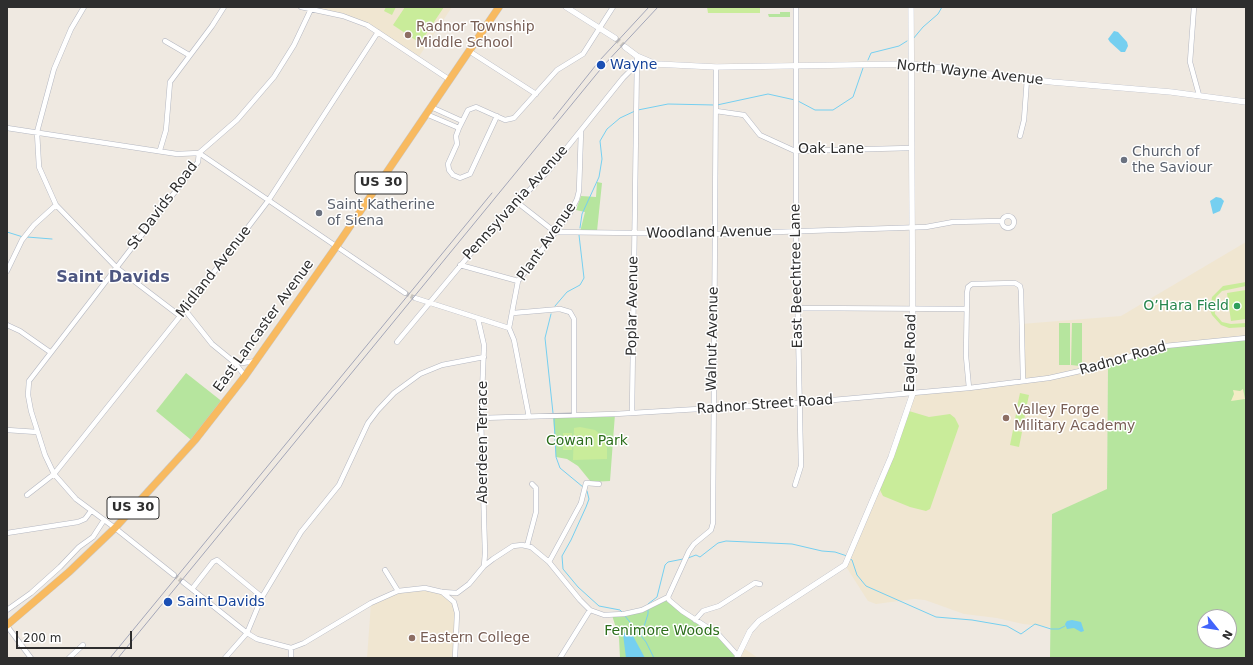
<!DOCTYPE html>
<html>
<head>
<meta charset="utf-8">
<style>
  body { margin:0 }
  #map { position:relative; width:1253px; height:665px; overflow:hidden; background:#efe9e1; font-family:"DejaVu Sans",sans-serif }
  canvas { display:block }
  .frame { position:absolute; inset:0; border:8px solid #2e2e2e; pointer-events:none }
  .north { position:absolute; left:1197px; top:609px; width:40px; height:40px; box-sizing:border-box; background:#fff; border:1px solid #ababab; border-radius:50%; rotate:120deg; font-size:11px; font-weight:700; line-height:16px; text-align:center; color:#2e2e2e }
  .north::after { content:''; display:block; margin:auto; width:14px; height:18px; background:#4264fb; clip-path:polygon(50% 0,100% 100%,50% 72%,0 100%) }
  .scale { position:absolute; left:16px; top:631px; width:116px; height:18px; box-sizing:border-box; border:2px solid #2e2e2e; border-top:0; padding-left:5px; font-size:12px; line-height:14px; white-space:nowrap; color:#2e2e2e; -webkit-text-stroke:3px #fff; paint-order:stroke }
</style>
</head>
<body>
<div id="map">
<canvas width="1253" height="665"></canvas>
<div class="frame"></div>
<div class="north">N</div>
<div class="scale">200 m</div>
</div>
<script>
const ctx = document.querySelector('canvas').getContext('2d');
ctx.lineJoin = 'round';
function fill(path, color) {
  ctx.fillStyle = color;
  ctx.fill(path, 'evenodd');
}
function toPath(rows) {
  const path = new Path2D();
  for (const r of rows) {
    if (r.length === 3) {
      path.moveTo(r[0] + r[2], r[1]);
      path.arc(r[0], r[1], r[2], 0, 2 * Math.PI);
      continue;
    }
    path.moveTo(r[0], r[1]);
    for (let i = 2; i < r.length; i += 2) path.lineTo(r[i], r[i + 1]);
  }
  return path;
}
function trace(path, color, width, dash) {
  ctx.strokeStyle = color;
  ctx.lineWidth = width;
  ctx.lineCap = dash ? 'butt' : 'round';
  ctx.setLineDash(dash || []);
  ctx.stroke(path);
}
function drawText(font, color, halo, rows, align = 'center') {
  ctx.font = font + ' "DejaVu Sans",sans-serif';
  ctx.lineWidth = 3;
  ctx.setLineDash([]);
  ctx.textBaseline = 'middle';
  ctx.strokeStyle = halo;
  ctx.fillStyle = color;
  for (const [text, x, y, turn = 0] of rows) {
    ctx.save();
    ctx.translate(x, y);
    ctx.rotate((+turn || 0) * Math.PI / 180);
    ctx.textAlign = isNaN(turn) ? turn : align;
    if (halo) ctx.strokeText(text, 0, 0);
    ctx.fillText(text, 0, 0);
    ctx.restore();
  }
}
fill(toPath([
  [312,7,452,7,418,58,367,25],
  [1246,242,1246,338,1108,363,1107,490,1052,514,1051,627,1023,624,997,618,964,614,925,600,914,599,876,604,868,601,845,565,891,457,913,393,1023,381,1021,324,1121,316],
  [410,588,442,592,452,603,457,615,455,658,367,658,371,603],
  [742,647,758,658,737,658]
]), '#f0e6d1');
fill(toPath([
  [780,12,790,12,790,17,769,17,768,14,780,14],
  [597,182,602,183,597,231,580,232,585,212,576,210,581,196,596,197],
  [1059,323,1070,323,1070,365,1059,365],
  [1072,323,1082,323,1082,363,1080,366,1071,365],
  [1246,338,1246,658,1050,658,1052,514,1107,489,1108,363,1154,349],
  [1205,617,1229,617,1229,641,1205,641],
  [186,373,224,403,195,440,190,439,156,411],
  [615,414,610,481,591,482,578,466,567,459,556,457,553,416],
  [668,597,682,611,719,635,737,658,620,658,619,638,612,615,642,610]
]), '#b6e59e');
fill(toPath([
  [1243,389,1245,399,1231,401,1234,394,1233,390,1240,391]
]), '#f3ecc5');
fill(toPath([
  [386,7,396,7,392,15,384,11],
  [405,7,444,7,420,43,393,25],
  [707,7,760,7,760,13,708,13],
  [1246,282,1246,286,1222,291,1216,297,1214,305,1215,314,1222,322,1231,324,1246,323,1246,327,1229,328,1221,325,1212,315,1210,310,1212,297,1223,286],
  [1246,290,1246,319,1231,321,1227,293],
  [1020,393,1029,395,1026,409,1017,407],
  [1017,409,1026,411,1023,425,1014,424],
  [909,411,929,417,950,414,955,418,959,426,930,509,926,511,910,507,883,496,880,490],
  [580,427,595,430,601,435,605,441,607,448,607,459,573,460,574,428],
  [1013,430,1022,432,1019,447,1010,445],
  [563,433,572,433,572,450,563,450]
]), '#c9ec9a');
fill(toPath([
  [1114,31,1118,32,1127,42,1128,46,1125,52,1121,52,1110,42,1108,39],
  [1216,197,1221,198,1224,201,1220,211,1213,214,1210,201],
  [1072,620,1081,622,1084,631,1081,632,1074,628,1067,629,1065,624,1067,621],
  [627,631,633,636,645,658,626,658,623,634]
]), '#75cff0');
trace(toPath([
  [913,39,923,27,938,14,942,7],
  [868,60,871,53,899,46,907,41],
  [798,101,815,110,833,110,853,97,863,68],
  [717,105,768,94,795,100],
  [638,110,668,104,714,105],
  [580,228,582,214,599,177,602,159,600,141,607,129,620,118,635,111],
  [7,232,23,237],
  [27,237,52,239],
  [555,306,567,292,580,285,584,278,579,235],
  [551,314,545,338,553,413],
  [554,418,556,457,560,468,583,487],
  [587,491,589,499,586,507,571,540,562,556,563,569,578,587,599,606,620,610,622,612],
  [688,558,696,555,700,557,718,543,726,541,792,544,822,551,835,552,847,556],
  [849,558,852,560,857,575,866,586,936,617,972,620,1007,626,1021,634,1035,624,1051,629,1059,629,1065,626],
  [648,604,657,597,665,565,668,562,683,559],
  [625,616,646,642,654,658],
  [641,636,648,614,648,609]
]), '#75cff0', 1);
trace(toPath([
  [405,293,415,298],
  [174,575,183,582]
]), '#c8c4bd', 4.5, [4.5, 2]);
trace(toPath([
  [615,38,625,47]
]), '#c8c4bd', 5.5, [5.5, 3]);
const minor = toPath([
  [84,7,71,29,54,69,37,132,39,167,56,205,117,268,180,316],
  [301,7,343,16,367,25,450,80],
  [1194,7,1190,62,1199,95],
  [165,41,189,55],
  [469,51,536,94],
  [431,107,462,121],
  [716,111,744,115,760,135,795,151,911,148],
  [426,114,459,128],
  [497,116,470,174,460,178,453,175,449,170,448,164,457,144,456,136,459,128,468,110,476,107,505,120,514,118,557,70,583,54,613,7],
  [7,128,177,154,199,153,405,293],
  [1020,136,1024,120,1027,79],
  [160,150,166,130,170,82,212,26,224,7],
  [518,203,555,232,715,234,926,227,953,222,1001,221],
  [1008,222,6],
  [460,265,518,281],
  [7,271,22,240,34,225,56,205],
  [415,298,509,328,514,340,529,417],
  [798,308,966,309],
  [185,310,212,344,234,362,245,376],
  [513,313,560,309,570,312,574,319,574,415],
  [478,319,484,345,481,418,485,553,484,566],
  [7,325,20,331,50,352],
  [509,328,518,281,570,213,577,199,579,191,581,131],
  [397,342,490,230,549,170,623,78,636,65],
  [232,359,242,363,256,361],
  [969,388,966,356,967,293,968,287,972,284,1015,283,1020,286,1021,291,1023,381],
  [632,413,637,56],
  [481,418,615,414,799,403,969,388,1049,378,1089,369,1165,346,1246,338],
  [7,430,37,432],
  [795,485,801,466,796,232,796,7],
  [27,495,54,474,185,310,268,201,378,32],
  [7,533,78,522,85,519,91,511],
  [527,546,536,512,536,488,532,484],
  [549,562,581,503,586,483,599,484],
  [385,570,398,591],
  [174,575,115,528,76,499,54,474,45,455,31,411,28,395,29,381,198,162,199,153,237,120,274,77,294,45,312,7],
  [183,582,247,633,257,639,291,648,304,643,371,603,398,591,425,588,442,592,457,593,469,584,484,566,493,559,513,546,522,545,531,547,549,562,580,600,590,610,604,615,624,614,642,610,668,597],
  [192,589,213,562,217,560,262,597],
  [442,592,454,602,457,613,455,658],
  [668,597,689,551,694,544,711,530,713,523,716,67],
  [668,597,669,600,682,611,719,635,738,656],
  [7,610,31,593,60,567,79,547,93,537,104,520],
  [695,620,703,611,719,606,755,583,760,584],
  [7,626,31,658],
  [291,648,291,658],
  [69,658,83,645],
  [225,658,247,633,262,597,301,532,339,485,368,423,378,410,394,393,420,374,442,365,484,357],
  [560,658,590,610]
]);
const tertiary = toPath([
  [566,7,615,38],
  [625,47,637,56,656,64,716,67,911,64,1052,82,1171,92,1246,102],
  [737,658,750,631,759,621,845,565,891,457,913,393,911,7]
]);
const trunk = toPath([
  [7,625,69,572,115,528,195,440,245,376,336,247,499,7]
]);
trace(minor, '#b4b7c1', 5.5);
trace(tertiary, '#b4b7c1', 6);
trace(trunk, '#c9c9c9', 8);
trace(minor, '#fff', 4.5);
trace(tertiary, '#fff', 5.5);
trace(trunk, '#f8ba60', 7);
trace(toPath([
  [553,119,600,60,649,7],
  [110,658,492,193],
  [118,658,604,65,658,7]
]), '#a3a6b8', 1);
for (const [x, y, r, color] of [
  [408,35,4,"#8d6e63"],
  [601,65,5,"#1a4fb4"],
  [1124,160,4,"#6b7280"],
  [319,213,4,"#6b7280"],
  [1237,306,4,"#2e9e5b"],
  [1006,418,4,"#8d6e63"],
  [168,602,5,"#1a4fb4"],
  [412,638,4,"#8d6e63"]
]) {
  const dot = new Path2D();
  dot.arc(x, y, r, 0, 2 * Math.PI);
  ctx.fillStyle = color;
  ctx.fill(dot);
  trace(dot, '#fff', 1.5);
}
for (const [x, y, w] of [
  [381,183,52],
  [133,508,52]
]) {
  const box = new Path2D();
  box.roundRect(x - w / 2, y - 11, w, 22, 3);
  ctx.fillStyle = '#fff';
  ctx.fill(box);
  trace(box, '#2e2e2e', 1);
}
drawText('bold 13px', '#2e2e2e', null, [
  ["US 30",381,183],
  ["US 30",133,508]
]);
drawText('14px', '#785e54', '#fff', [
  ["Radnor Township",416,27],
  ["Middle School",416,43],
  ["Valley Forge",1014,410],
  ["Military Academy",1014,426],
  ["Eastern College",420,638]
], 'left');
drawText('14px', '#164399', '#fff', [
  ["Wayne",610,65],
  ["Saint Davids",177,602]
], 'left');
drawText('14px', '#2e2e2e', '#fff', [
  ["North Wayne Avenue",970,73,6],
  ["Oak Lane",831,149],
  ["Pennsylvania Avenue",516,203,-48],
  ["St Davids Road",163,206,-53],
  ["Woodland Avenue",709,233,-1],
  ["Plant Avenue",547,242,-55],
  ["Midland Avenue",214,272,-52],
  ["East Beechtree Lane",797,276,-91],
  ["Poplar Avenue",633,306,-89],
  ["East Lancaster Avenue",264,326,-54],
  ["Walnut Avenue",713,339,-89],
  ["Eagle Road",911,353,-89],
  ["Radnor Road",1123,359,-16],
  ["Radnor Street Road",765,405,-4],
  ["Aberdeen Terrace",483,442,-90]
]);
drawText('14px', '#5b616d', '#fff', [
  ["Church of",1132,152],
  ["the Saviour",1132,168],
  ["Saint Katherine",327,205],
  ["of Siena",327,221]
], 'left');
drawText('14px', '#27864d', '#fff', [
  ["O’Hara Field",1229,306]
], 'right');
drawText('14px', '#2c6e1b', '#fff', [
  ["Cowan Park",587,441],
  ["Fenimore Woods",662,631]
]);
drawText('bold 16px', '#4d5680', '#fff', [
  ["Saint Davids",113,278]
]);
</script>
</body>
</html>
